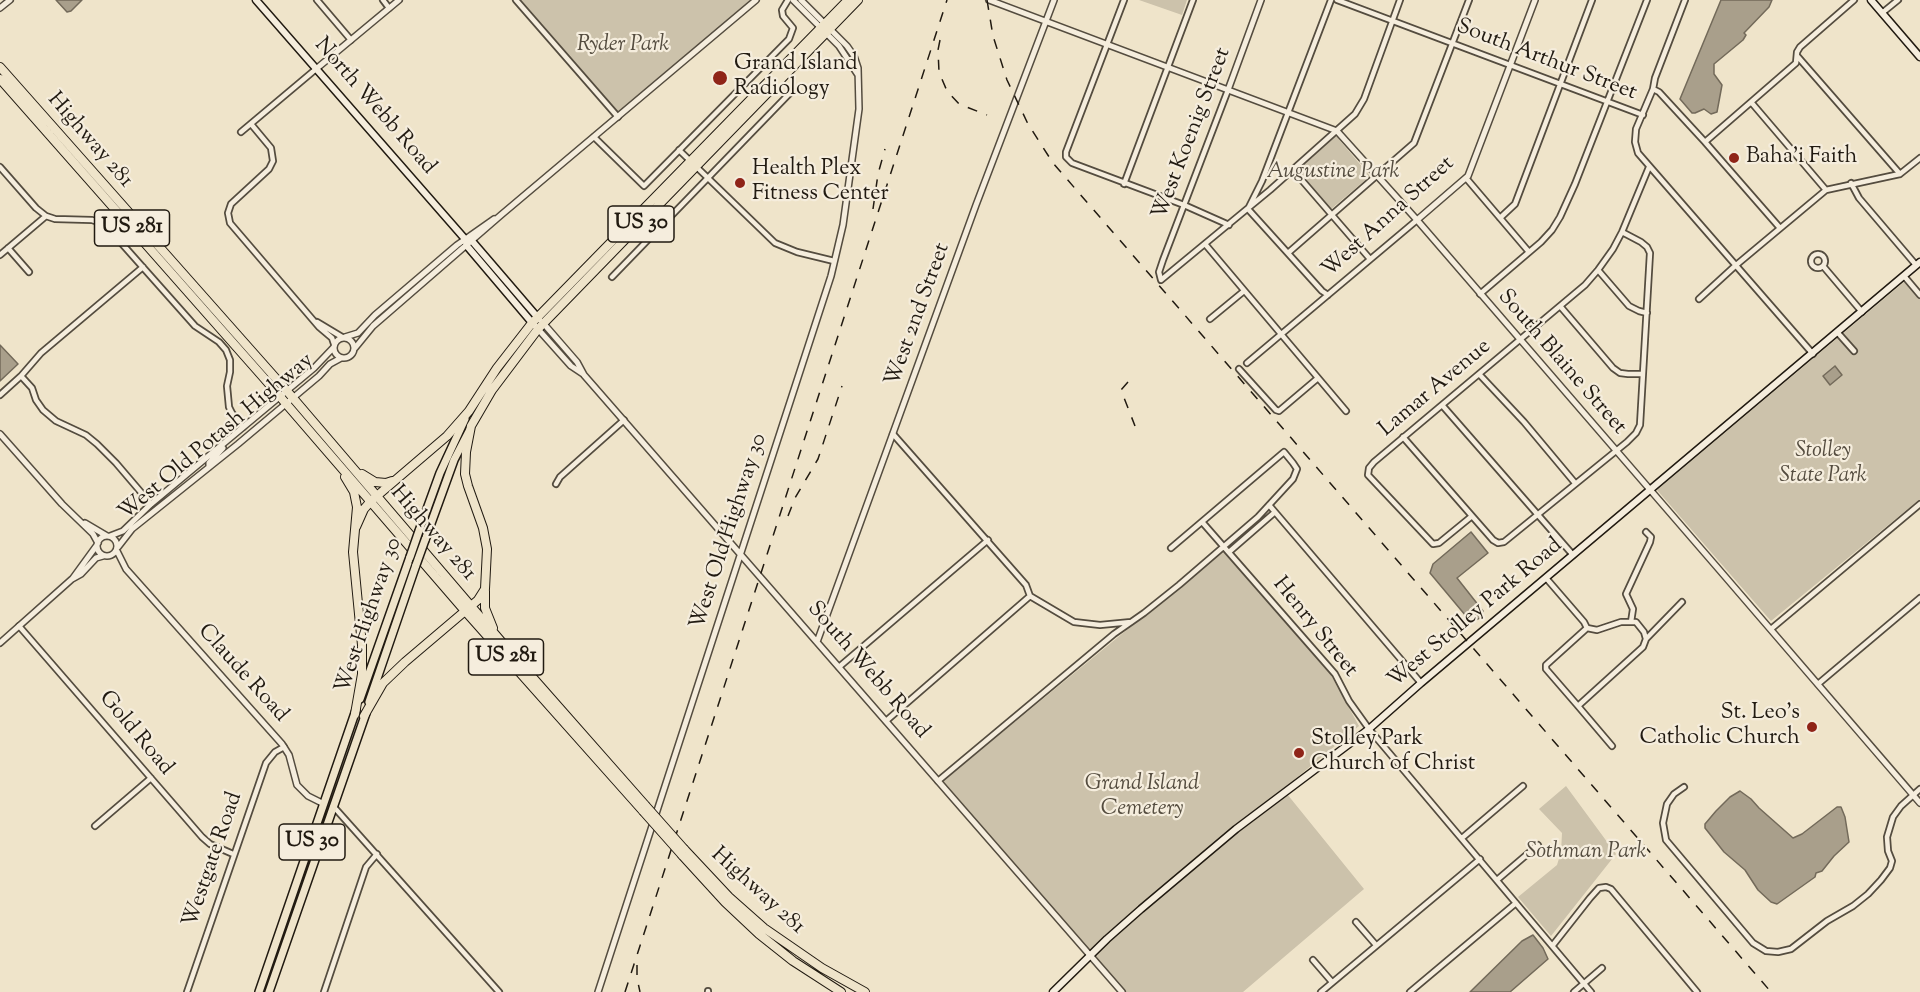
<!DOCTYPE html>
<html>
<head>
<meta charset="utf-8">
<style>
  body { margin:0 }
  canvas { display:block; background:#efe4ca }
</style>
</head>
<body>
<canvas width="1920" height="992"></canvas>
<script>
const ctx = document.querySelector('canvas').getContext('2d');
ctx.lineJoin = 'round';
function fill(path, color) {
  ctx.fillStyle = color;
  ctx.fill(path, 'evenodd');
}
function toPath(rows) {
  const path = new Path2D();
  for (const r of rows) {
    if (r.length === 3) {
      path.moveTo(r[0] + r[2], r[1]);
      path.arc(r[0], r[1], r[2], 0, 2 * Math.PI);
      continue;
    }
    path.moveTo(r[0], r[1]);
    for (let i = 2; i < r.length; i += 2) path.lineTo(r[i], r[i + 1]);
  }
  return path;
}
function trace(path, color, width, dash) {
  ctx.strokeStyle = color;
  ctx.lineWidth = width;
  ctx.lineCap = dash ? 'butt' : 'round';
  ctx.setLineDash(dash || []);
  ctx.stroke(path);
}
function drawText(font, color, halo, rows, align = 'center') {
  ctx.font = font + ' "Sorts Mill Goudy",serif';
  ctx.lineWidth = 4.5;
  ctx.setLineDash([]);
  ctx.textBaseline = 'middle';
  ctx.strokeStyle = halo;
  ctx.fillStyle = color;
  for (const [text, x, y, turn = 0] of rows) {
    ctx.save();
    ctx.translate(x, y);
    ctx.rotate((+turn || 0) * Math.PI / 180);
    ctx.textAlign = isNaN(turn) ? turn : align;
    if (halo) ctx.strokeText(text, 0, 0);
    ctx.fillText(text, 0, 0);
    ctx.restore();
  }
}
fill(toPath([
  [520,0,750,0,619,113],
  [1139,0,1187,0,1182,15],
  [1336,136,1370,176,1330,210,1296,170],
  [1904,282,1920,300,1920,499,1771,621,1657,490],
  [1224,550,1331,675,1359,726,1283,789,1364,889,1243,992,1126,992,943,781],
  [1566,786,1616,854,1551,936,1518,897,1557,865,1561,852,1562,833,1539,809]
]), '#ccc2ab');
const water = toPath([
  [56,0,82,0,71,11,67,12,56,0],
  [1721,0,1772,0,1769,7,1744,33,1746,35,1743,40,1714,64,1714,74,1722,85,1717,112,1711,114,1704,109,1695,113,1692,113,1680,99,1721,0],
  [0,345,18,364,0,381,0,345],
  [1835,366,1842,375,1830,385,1823,376,1835,366],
  [1471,532,1488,553,1457,578,1483,611,1480,618,1471,622,1430,573,1433,564,1471,532],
  [1740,791,1751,799,1759,808,1793,838,1802,834,1837,807,1841,807,1845,817,1849,842,1834,856,1822,871,1816,873,1815,877,1777,904,1771,902,1758,890,1745,870,1724,852,1705,828,1705,824,1716,811,1730,797,1740,791],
  [1533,935,1543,948,1548,959,1510,992,1470,992,1522,941,1533,935]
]);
fill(water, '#a99f8b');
trace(water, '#736a5a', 1.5);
const minor = toPath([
  [317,0,351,40],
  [383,0,389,8],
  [516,0,618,117],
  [1124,0,1066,152,1066,157,1072,163,1184,205,1229,225],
  [1337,0,1643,115],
  [1685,0,1655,78,1653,89,1636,129,1635,142,1638,153,1813,354],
  [1882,13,1898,0],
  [1798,57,1900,174],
  [1653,89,1659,92,1705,142,1780,228],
  [1228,90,1163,260,1159,272,1161,280,1270,190,1355,114,1364,99,1400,0],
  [1751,102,1826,190],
  [251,124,271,148,273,161,269,169,231,204,228,213,230,223,319,327,332,338,334,344],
  [241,132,316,69],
  [594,137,644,186,789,39,793,28,783,16,782,10,788,0],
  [1705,142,1796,63,1797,52,1800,47,1854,0],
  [679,150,775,243,797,252,834,261],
  [0,167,36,208,46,216,55,219,92,220,101,223,108,228,195,326,219,342,226,350,230,360,230,372,227,386,229,407,232,413,243,427],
  [1293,170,1370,259],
  [1466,178,1529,252],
  [1851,183,1859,198,1916,265],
  [1124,184,1193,0],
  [1500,218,1515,204,1592,0],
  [1205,244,1346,411],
  [8,248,29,272],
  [1288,253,1414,143,1469,0],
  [1818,261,7],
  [0,255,46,216],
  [1823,266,1862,312],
  [1598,270,1629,306,1639,311,1647,313],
  [1904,276,1920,295],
  [612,277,790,93],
  [1480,294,1541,242,1552,230,1560,217,1575,184,1647,0],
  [1328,295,1322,291,1248,209,1262,181,1331,0],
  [1699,299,1735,266,1826,190,1900,174,1920,158],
  [1560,306,1613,368,1620,373,1628,374,1643,374],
  [1210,319,1244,291],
  [317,322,342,337],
  [1838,333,1854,351],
  [1247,363,1417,220],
  [1239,369,1276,410,1279,411,1318,378],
  [1479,374,1524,422,1575,483],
  [21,376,32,388,36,400,43,410,56,421,86,435,97,444,116,463,151,504],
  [0,395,21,376,41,353,143,267],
  [1442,405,1573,555],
  [893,434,1026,585,1030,596,1074,622,1100,625,1131,622],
  [1403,437,1493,540,1498,543,1504,542,1627,442,1636,433,1640,425,1650,253,1647,247,1641,242,1622,232],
  [556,484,560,477,624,420],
  [1269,505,1421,683],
  [1472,516,1439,543,1433,544,1368,475,1369,468,1374,462,1585,285,1598,270,1613,249,1622,232,1649,167],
  [1203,523,1335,674,1349,701,1369,729,1591,992],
  [1229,552,1275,512],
  [1546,578,1584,622,1587,628],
  [1631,622,1633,609,1626,594,1650,542,1651,537,1646,532],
  [19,626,202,837,210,844,233,854],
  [1771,629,1920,504],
  [1646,639,1682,602],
  [839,667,988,540],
  [1818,684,1920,598],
  [1578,706,1643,647,1646,639,1644,632,1636,622,1621,622,1597,630,1587,628,1546,665,1546,669,1578,706,1612,746],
  [886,721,1030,596],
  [938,781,1114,634,1144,613,1179,585,1258,517,1293,479,1297,469,1293,463,1284,452,1171,548],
  [1684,787,1674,794,1667,804,1663,823,1666,840,1753,943,1766,951,1778,952,1791,949,1827,921,1853,906,1868,894,1881,880,1890,868,1892,861,1888,851,1887,837,1893,817,1901,806,1920,789],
  [333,806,499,992],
  [95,826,151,778],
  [1462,838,1523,786],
  [1497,880,1538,845],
  [1356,922,1376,945],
  [1553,945,1590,898,1599,888,1606,887,1611,889,1697,992],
  [1313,960,1332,982],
  [187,992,266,763,275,752,284,747],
  [324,992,366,867,377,854],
  [708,992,708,991],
  [1321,992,1480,859],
  [1410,992,1516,903],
  [1574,992,1602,968]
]);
const tertiary = toPath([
  [793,0,839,46,858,75],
  [989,0,1337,131,1417,220,1716,566,1920,803],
  [0,8,10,0],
  [316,69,399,0],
  [1228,90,1261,0],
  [1417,220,1468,176,1535,0],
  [544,324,577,362,584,375,1122,992],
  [538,329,571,366,583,374],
  [345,337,358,333,375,315,457,245,494,219],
  [344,348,10],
  [355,348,373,326,501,215,756,0],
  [0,434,62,504,93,534,98,543],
  [209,467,209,463,223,448],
  [85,523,107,536],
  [107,546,10],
  [110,536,123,531,151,504,314,368,334,347],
  [118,547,132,529,238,444,319,376,330,364,341,358],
  [117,551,126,569,282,744,289,755,297,785,308,796,324,804],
  [73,578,97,545],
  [817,642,976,205,1054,0],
  [0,643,72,579,81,574,96,558,103,556],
  [598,992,831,276,843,225,859,109,858,68,854,56,847,46,801,0]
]);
const secondary = toPath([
  [256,0,465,239,467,246,534,325],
  [1871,0,1920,57],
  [465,239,472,241,539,319],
  [1053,992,1107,939,1141,909,1236,829,1369,729,1421,683,1920,262]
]);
const primary = toPath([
  [419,531,440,473,465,419],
  [425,540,454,460,469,431],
  [360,699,410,557],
  [369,702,416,565],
  [259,992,356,710],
  [269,992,366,713]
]);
const trunk = toPath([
  [0,67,287,391,512,654,645,805],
  [0,79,263,377,465,611,643,811],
  [362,474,375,482,386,483,392,481],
  [345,477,354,492,357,507,353,552,362,645,362,674,355,714],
  [356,527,364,509,371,501,447,436,469,411,497,368,532,323,848,0],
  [485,591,485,608,493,628],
  [364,716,383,683,405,662,478,600,485,589,487,549,483,528,468,486,465,474,466,452,471,426,492,390,538,329,858,0],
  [684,849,729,897,764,928,822,968,865,992],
  [682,855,725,902,759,934,793,961,841,992]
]);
trace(minor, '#544c3f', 8);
trace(tertiary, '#544c3f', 8);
trace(secondary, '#211a11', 9);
trace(primary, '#211a11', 10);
trace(trunk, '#211a11', 10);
trace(minor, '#f5eddd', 4.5);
trace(tertiary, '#f5eddd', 5);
trace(secondary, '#f5eddd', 6);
trace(primary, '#efe4ca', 7);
trace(trunk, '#efe4ca', 8);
trace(toPath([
  [987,0,993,36,1007,80,1028,124,1053,163,1771,992],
  [940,40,938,50,939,72,947,91,959,104,987,115],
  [873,209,878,174,885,149],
  [1128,382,1121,390,1135,426],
  [788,516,795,498,818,459,842,386],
  [637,965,637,978,640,992],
  [625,992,947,0]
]), '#211a11', 1.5, [10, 10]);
const primaryBridge = toPath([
  [410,557,419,531],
  [416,565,425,540]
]);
const trunkBridge = toPath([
  [645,805,684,849],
  [643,811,682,855]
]);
trace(primaryBridge, '#211a11', 10, []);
trace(trunkBridge, '#211a11', 10, []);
trace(primaryBridge, '#efe4ca', 7);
trace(trunkBridge, '#efe4ca', 8);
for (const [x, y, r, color] of [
  [720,78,8,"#8f2418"],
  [1734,158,6,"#8f2418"],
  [740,183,6,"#8f2418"],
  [1812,727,6,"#8f2418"],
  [1299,753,6,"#8f2418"]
]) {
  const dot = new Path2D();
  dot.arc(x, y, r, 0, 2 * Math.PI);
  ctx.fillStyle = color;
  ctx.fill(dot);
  trace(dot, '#f5eddd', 2);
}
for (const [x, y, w] of [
  [641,224,66],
  [132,228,75],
  [506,657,75],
  [312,842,66]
]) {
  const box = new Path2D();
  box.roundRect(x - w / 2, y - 18, w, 36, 4.5);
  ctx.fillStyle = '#f5eddd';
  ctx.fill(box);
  trace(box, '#211a11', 1.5);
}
drawText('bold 21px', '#211a11', null, [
  ["US 30",641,224],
  ["US 281",132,228],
  ["US 281",506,657],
  ["US 30",312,842]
]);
drawText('italic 22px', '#544c3f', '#f5eddd', [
  ["Ryder Park",623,46],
  ["Augustine Park",1333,173],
  ["Stolley",1823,452],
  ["State Park",1823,477],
  ["Grand Island",1142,785],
  ["Cemetery",1142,810],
  ["Sothman Park",1586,853]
]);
drawText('22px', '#211a11', '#f5eddd', [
  ["South Arthur Street",1546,61,21],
  ["North Webb Road",374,107,49],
  ["West Koenig Street",1193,134,-69],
  ["Highway 281",89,141,49],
  ["West Anna Street",1389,218,-42],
  ["West 2nd Street",919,315,-70],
  ["South Blaine Street",1561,363,49],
  ["Lamar Avenue",1436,389,-40],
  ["West Old Potash Highway",217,438,-40],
  ["West Old Highway 30",730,532,-72],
  ["Highway 281",432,534,49],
  ["West Stolley Park Road",1476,614,-40],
  ["West Highway 30",370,616,-71],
  ["Henry Street",1314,628,51],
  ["South Webb Road",867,671,49],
  ["Claude Road",242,674,48],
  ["Gold Road",135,734,50],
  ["Westgate Road",214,860,-71],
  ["Highway 281",757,892,42]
]);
drawText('22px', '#211a11', '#f5eddd', [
  ["Grand Island",734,65],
  ["Radiology",734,90],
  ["Baha'i Faith",1746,158],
  ["Health Plex",752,170],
  ["Fitness Center",752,195],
  ["St. Leo's",1800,714,"right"],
  ["Catholic Church",1800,739,"right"],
  ["Stolley Park",1311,740],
  ["Church of Christ",1311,765]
], 'left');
</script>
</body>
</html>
